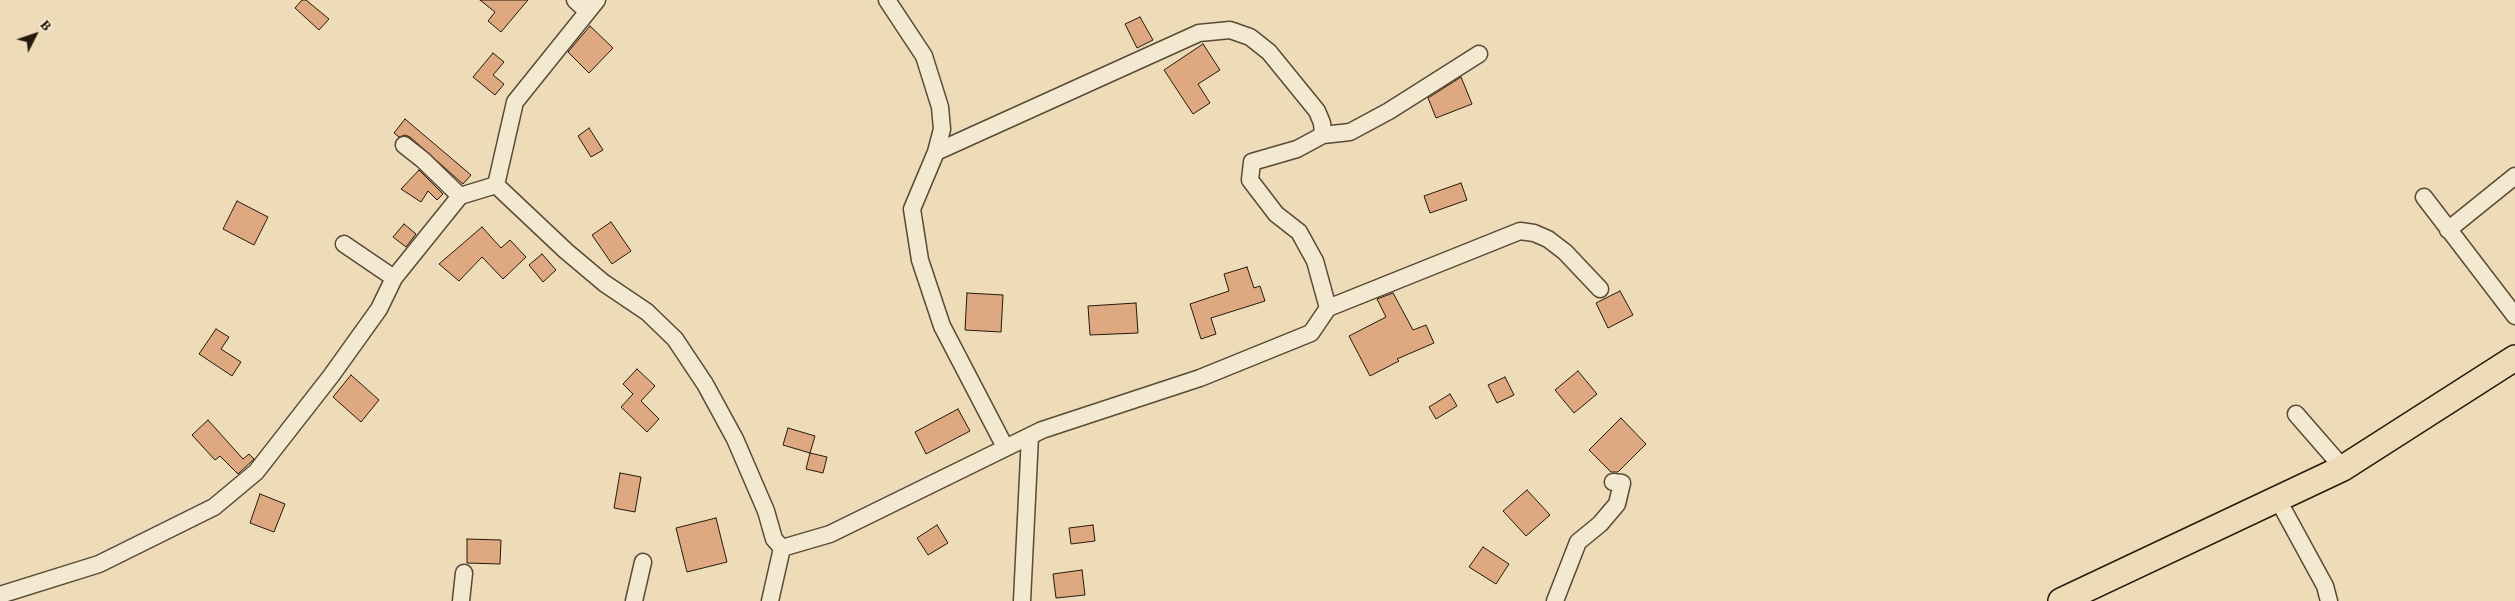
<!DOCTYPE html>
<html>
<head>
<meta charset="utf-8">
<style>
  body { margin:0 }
  #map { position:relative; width:2515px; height:601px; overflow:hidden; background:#eddcb7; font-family:"EB Garamond",serif }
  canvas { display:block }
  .north { position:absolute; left:10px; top:10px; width:50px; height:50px; -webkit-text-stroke:4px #f3e8d0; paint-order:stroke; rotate:49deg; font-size:14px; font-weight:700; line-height:20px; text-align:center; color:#26190c }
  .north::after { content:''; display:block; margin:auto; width:18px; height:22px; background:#26190c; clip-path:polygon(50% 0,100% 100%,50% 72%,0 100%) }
</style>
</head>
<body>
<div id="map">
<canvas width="2515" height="601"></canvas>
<div class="north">B</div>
</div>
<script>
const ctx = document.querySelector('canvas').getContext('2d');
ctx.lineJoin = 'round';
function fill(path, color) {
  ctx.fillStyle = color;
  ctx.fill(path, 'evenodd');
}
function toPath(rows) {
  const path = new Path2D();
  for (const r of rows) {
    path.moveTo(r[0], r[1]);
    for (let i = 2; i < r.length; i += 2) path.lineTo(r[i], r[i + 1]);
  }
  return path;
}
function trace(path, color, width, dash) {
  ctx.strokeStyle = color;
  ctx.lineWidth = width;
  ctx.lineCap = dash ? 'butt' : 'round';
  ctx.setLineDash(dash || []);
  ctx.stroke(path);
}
const building = toPath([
  [302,0,306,0,329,19,319,30,295,8,302,0],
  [480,0,528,0,501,32,488,21,495,12,480,0],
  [1140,17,1153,40,1137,48,1125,24,1140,17],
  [590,26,613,48,589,73,568,52,590,26],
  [1203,44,1220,70,1198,84,1210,103,1193,114,1164,70,1203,44],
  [493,53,504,62,493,75,504,84,495,95,473,77,493,53],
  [1461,77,1472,104,1436,118,1428,98,1461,77],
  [405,119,471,175,463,184,410,137,405,135,399,137,394,133,405,119],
  [589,128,603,150,591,157,578,136,589,128],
  [419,170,443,194,437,200,428,191,421,202,401,189,419,170],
  [1461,183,1467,200,1430,213,1424,196,1461,183],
  [237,201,268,217,254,245,223,229,237,201],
  [611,222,631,251,612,264,592,235,611,222],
  [404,224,416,234,406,247,393,237,404,224],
  [482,227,501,248,510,240,526,257,503,279,482,257,459,281,439,264,482,227],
  [542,254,556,270,543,282,529,265,542,254],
  [1247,267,1254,288,1260,286,1265,301,1211,318,1216,334,1201,339,1190,304,1229,291,1224,274,1247,267],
  [1620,291,1633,315,1608,328,1596,303,1620,291],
  [967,293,1003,295,1001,332,965,330,967,293],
  [1393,293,1413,330,1426,325,1434,343,1397,359,1399,361,1370,376,1349,336,1386,317,1377,299,1393,293],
  [1136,303,1138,333,1090,335,1088,306,1136,303],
  [216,329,229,337,221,349,241,362,232,376,199,354,216,329],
  [637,369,655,386,641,401,659,419,647,432,621,407,633,394,623,384,637,369],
  [1578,371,1597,394,1574,413,1555,390,1578,371],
  [351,375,379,400,361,422,333,397,351,375],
  [1505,377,1514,395,1497,403,1488,385,1505,377],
  [1450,394,1457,406,1436,419,1429,407,1450,394],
  [958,409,970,431,926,454,915,432,958,409],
  [1621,418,1646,444,1618,472,1611,472,1589,450,1621,418],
  [208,420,243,459,249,454,254,459,238,474,220,456,215,460,192,435,208,420],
  [788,428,815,436,810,453,783,445,788,428],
  [810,453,827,457,823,473,806,469,810,453],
  [620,473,641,477,635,512,614,508,620,473],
  [1527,490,1550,515,1526,536,1503,511,1527,490],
  [260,494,285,504,274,532,250,523,260,494],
  [716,518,727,562,687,572,676,528,716,518],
  [937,525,948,543,928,555,917,538,937,525],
  [1093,525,1095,541,1071,544,1069,528,1093,525],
  [467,539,501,540,500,564,467,563,467,539],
  [1483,547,1509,564,1496,584,1469,567,1483,547],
  [1082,570,1085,595,1056,598,1053,574,1082,570]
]);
fill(building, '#dea881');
trace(building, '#26190c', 1);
const minor = toPath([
  [575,0,587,11],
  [887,0,924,56,940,107,942,129,936,152,912,209,920,260,942,326,1005,447],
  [404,145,423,160,460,196],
  [936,152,1199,33,1230,30,1250,37,1269,52,1317,111,1322,123,1323,135],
  [496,185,566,251,604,283,647,312,675,339,705,384,735,439,766,511,774,539,782,548,830,534,1042,430,1200,378,1311,333,1328,308,1520,231,1534,233,1548,239,1565,252,1600,289],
  [2424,197,2515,316],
  [2448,230,2515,176],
  [344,244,394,278],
  [1328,308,1315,261,1299,232,1276,214,1250,180,1252,162,1297,149,1323,135,1350,132,1389,111,1479,54],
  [2296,414,2343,468],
  [2277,498,2325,586,2329,601],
  [0,595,99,564,214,507,256,472,331,376,379,309,394,278,460,196,496,185,515,102,597,0],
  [461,601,464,573],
  [634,601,643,562],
  [770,601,782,548],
  [1022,601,1030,436],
  [1555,601,1578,542,1600,524,1617,504,1622,483,1613,482]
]);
const primary = toPath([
  [2061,601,2343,468,2515,358]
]);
trace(minor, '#584a37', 19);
trace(primary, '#26190c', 28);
trace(minor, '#f3e8d0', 16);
trace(primary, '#eddcb7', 25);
</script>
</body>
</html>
